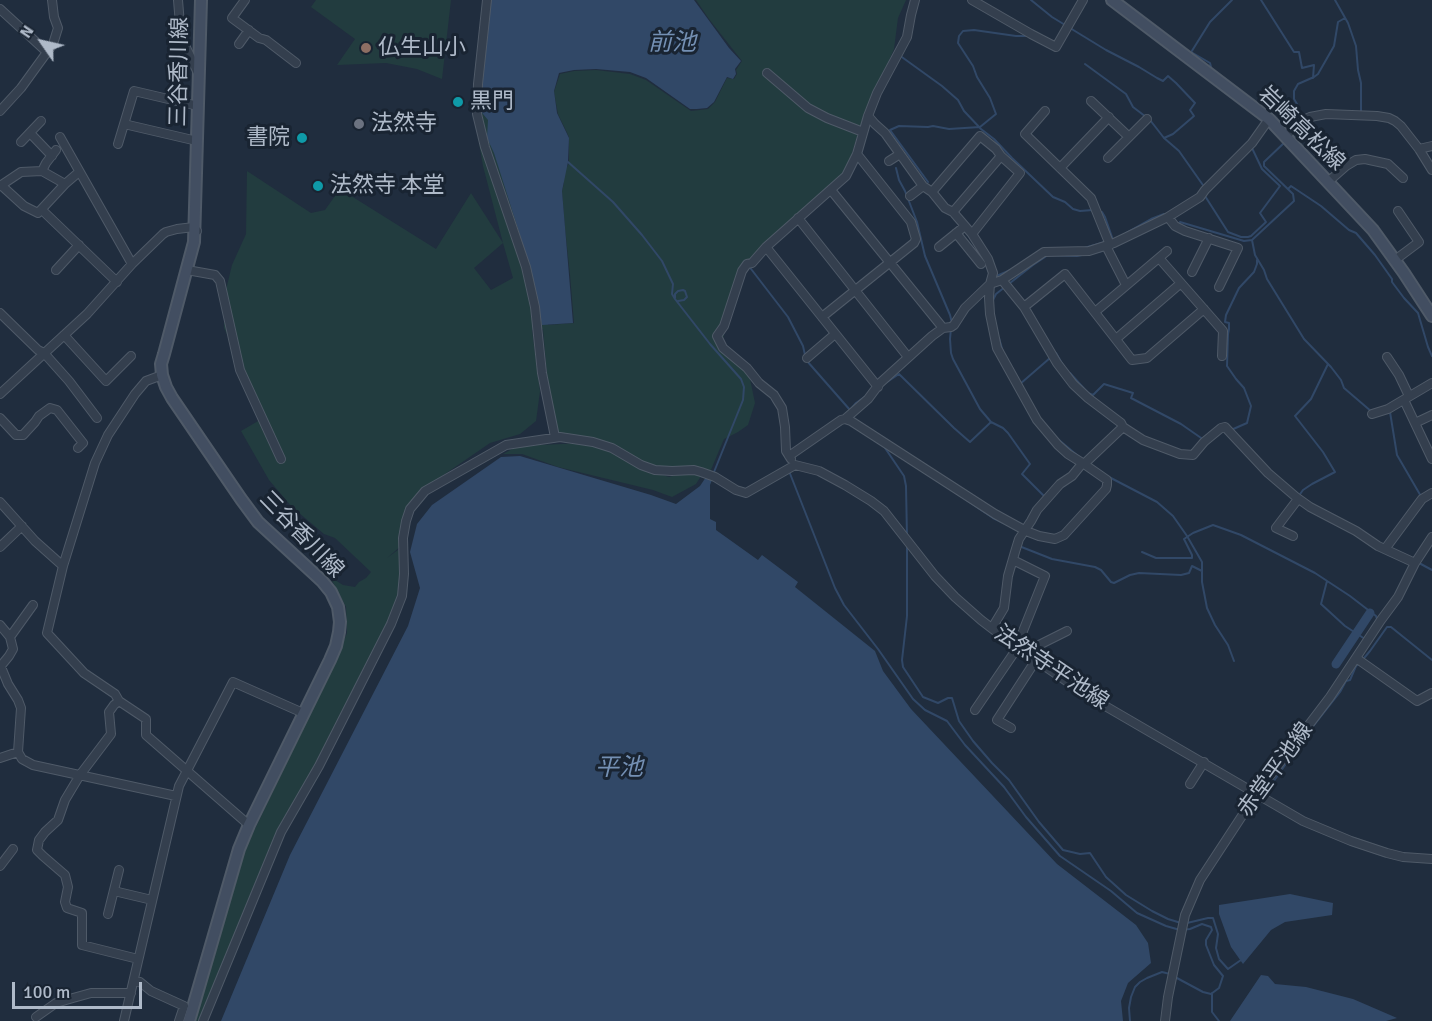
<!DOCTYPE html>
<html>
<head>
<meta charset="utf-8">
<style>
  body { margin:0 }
  #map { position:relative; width:1432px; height:1021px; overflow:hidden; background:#202d3e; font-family:Signika,sans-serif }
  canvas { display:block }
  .north { position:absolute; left:12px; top:12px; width:60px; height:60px; -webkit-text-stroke:4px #192432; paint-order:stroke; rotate:304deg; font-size:16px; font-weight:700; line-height:24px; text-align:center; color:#afbac9 }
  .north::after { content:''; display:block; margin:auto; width:21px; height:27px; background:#afbac9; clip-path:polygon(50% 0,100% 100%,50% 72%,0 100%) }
  .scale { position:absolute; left:12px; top:982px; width:130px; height:27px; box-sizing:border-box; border:3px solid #afbac9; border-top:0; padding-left:8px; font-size:18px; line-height:21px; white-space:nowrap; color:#afbac9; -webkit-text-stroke:4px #192432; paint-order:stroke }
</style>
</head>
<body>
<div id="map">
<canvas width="1432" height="1021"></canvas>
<div class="north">N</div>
<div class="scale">100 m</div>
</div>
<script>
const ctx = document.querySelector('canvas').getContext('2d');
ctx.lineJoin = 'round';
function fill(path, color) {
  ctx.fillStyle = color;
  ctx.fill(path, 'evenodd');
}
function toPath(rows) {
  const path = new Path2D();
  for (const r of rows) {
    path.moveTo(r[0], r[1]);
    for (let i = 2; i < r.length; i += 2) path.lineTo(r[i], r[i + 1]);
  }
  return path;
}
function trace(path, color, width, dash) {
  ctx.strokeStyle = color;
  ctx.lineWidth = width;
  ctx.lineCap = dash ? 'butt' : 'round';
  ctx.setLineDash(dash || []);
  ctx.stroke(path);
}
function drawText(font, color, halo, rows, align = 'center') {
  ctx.font = font + ' Signika,"Noto Sans JP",sans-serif';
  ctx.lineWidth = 6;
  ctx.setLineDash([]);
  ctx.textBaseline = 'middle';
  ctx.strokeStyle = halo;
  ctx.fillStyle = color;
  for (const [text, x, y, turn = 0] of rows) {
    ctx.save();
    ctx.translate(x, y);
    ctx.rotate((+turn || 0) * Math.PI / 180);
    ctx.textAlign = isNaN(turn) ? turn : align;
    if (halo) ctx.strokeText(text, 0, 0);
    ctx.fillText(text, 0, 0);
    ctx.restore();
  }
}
fill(toPath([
  [316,0,451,0,442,79,417,69,386,63,337,65,355,39,311,7],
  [696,0,906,0,898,18,894,49,858,133,846,173,778,230,744,266,722,342,749,374,755,403,748,425,738,432,724,439,710,472,695,467,683,466,657,467,644,463,622,452,613,445,592,438,549,431,549,399,543,329,532,330,540,391,536,421,520,434,490,443,442,476,415,499,401,546,387,558,402,547,401,596,390,623,318,765,282,827,200,1021,194,1021,240,860,332,668,347,633,346,607,330,577,343,585,355,587,359,582,366,578,371,572,335,538,324,534,292,507,269,480,241,431,265,417,224,328,224,298,232,265,246,234,247,171,311,213,325,210,340,189,436,249,471,193,503,243,483,166,474,114,490,38,506,150,567,167,569,163,569,137,558,114,554,92,560,74,574,71,596,70,630,74,646,80,691,111,708,109,715,102,727,78,734,79,737,74,736,70,742,61,709,19],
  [545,179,564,183,562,191,565,228,570,275,574,323,548,325],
  [503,243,513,278,491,290,474,268],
  [584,443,606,448,650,471,669,477,687,472,701,476,696,484,672,497,653,490,558,467,522,454,503,454,518,446]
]), '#223c3f');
fill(toPath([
  [491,0,694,0,729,48,741,61,735,69,736,74,733,79,727,77,714,102,707,108,697,109,690,109,646,78,630,72,596,69,574,70,559,73,554,91,557,113,569,138,568,162,562,191,573,323,542,325,530,267,494,153,487,138,488,120,478,108],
  [520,456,651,495,676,504,700,486,706,477,712,480,710,485,710,519,716,522,716,530,758,560,762,555,798,582,795,587,875,651,883,671,911,709,1057,864,1136,925,1148,943,1151,963,1128,983,1121,1001,1123,1021,221,1021,290,855,408,626,420,588,410,552,417,524,432,505,501,457],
  [1290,894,1333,903,1332,915,1285,922,1271,930,1243,964,1231,947,1219,914,1219,905],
  [1261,975,1268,976,1275,984,1306,987,1353,999,1397,1018,1386,1021,1230,1021]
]), '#314867');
trace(toPath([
  [1031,0,1052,17,1106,50,1139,67,1157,78,1163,81,1168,76,1176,83,1195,103,1190,110,1194,116,1173,134,1164,138],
  [1261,0,1294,52,1299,52,1302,68,1314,65,1313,78],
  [1335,0,1348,23,1356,46,1358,70,1361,83,1361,114],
  [1191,52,1210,63,1212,71],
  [1190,54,1210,22,1232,0],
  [899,55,942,86,958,100,964,111,981,129,994,139,1012,158,1053,197,1065,202,1073,209,1080,211,1093,210],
  [1085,64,1126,94,1133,107,1150,120,1164,138,1179,151,1205,188],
  [1299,120,1297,104,1294,99,1294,91,1298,84,1314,77,1318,74,1334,46,1338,22,1345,18],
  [568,162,613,202,642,235,662,261,673,284,672,294,675,299,710,344,741,379,744,387,743,400,714,472],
  [896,168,899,180,905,191,917,222,925,256,950,315,952,323],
  [928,182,890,130,899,126,928,127,933,126,949,129,980,127,996,114,990,98,977,77,973,66,958,43,959,36,963,31,974,30,1016,36,1030,36],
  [1288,189,1291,186,1321,206,1349,230,1356,233,1375,255,1392,279,1392,282,1404,298,1418,313,1428,347,1432,356],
  [1205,196,1228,232,1241,237,1248,237,1251,236,1266,222,1260,213,1280,186,1262,169,1251,146],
  [1099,212,1102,212,1105,217,1113,240],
  [1180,222,1244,241,1252,240,1294,201,1293,194,1264,166,1264,162,1285,142],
  [1126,233,1151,219,1164,214],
  [1252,240,1255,255,1264,270,1267,279,1304,339,1331,367,1341,380,1344,388,1372,412],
  [1084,248,1105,242],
  [748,265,788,317,803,346,805,355],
  [994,277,1013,269],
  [675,298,675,294,678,291,683,290,685,291,687,297,684,300,678,301],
  [993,300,996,294,1033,265,1048,255,1077,256,1102,251],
  [951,328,950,339,951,353,953,359,980,409,991,422],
  [999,338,1003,352],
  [1054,354,1056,353,1064,367],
  [807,361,850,410,856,403,866,396],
  [1070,373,1088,393,1093,395,1104,384,1133,393,1131,398,1181,424,1204,440],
  [887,382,899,374,954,428,970,442,991,422,1003,428,1008,433,1030,464,1022,474,1046,498],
  [1020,384,1050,358],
  [1390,412,1397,455,1422,498],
  [1231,430,1247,423,1251,406,1244,388,1236,379,1227,366,1228,334,1229,329,1229,323,1225,322,1226,315,1239,288,1254,272,1257,264,1257,260],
  [1059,440,1078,456],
  [883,445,904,476,906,486,907,537],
  [789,471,835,588,844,605,878,649,913,699,925,710,947,721,965,745,1004,787,1026,817,1060,856,1111,891,1137,913,1166,926,1180,930,1190,929,1202,924,1211,927,1212,930,1206,940,1206,945,1214,965,1223,976,1219,988,1211,994,1203,992,1175,977],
  [1109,477,1157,502,1173,516,1187,536,1202,562,1202,582,1207,608,1215,625,1228,645,1234,661],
  [953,491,993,518,1010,526],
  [1298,497,1303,490,1312,484,1335,472,1323,452,1295,416,1311,399,1328,364],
  [1070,534,1102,498],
  [907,546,907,616,902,660,903,667,923,697,938,703,948,698,952,698,959,721,973,741,992,763,1009,780,1039,822,1063,850,1080,854,1090,853,1106,877,1126,895,1152,911,1168,919,1181,923],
  [1019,546,1052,559,1095,567,1101,570,1111,582,1114,583,1130,575,1139,573,1181,575,1189,573,1192,566,1202,571],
  [1142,552,1156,558,1192,558,1192,555,1184,539,1193,533,1213,525,1241,535,1315,573,1350,596,1376,616,1378,622],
  [1419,563,1432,570],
  [1327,581,1321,604,1345,626,1365,639],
  [1271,785,1304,738,1340,692,1346,681,1350,680,1356,666,1359,664,1370,651,1387,627,1391,627,1432,660],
  [1187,923,1208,918,1213,918,1218,934,1216,948,1219,959,1228,969,1241,960],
  [1212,993,1212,1012,1219,1021],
  [1130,1021,1129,1008,1131,997,1135,987,1140,982,1147,978,1162,972,1170,974]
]), '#314867', 2);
trace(toPath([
  [1336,664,1370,613]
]), '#314867', 9);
const minor = toPath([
  [178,0,181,37,198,73],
  [245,0,232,18,259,38,266,40,296,63],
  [487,0,478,84,477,114,485,147,526,267,535,307,542,373,555,437],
  [972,0,1031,34,1056,47,1083,0],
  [0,9,48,53],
  [239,44,249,30],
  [767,73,808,108,827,118,863,132],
  [1091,101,1129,137],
  [0,111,21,88,53,44,58,28,54,17,52,0],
  [1045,111,1025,134,1091,198,1110,245],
  [868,116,875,124,885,133,923,186,932,192,945,208,953,212,972,234,988,259,993,273,990,284,989,298,990,314,997,348,1037,420,1058,445,1068,454,1084,464,1081,465,1072,476,1060,484,1037,510,1031,521,1019,539,1015,552,1008,576,1004,608,992,628],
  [124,124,197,141],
  [30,133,52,156],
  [1286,136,1301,121,1310,117,1326,114,1377,116,1389,118,1395,121,1401,126,1419,149,1432,170],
  [60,137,132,264],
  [21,142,41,121],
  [118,144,134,91,198,106],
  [1419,149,1432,146],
  [1108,158,1147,119],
  [889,161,900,154],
  [1060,168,1109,117],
  [42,171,46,163,56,150],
  [1329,181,1346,166,1356,160,1365,159,1388,164,1403,178],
  [0,186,21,172,42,171,65,184],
  [2,186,24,206,38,213,65,184,79,172],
  [831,190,943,328],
  [932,192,980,136,996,149,1001,156,1020,173,972,234],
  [910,196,923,186],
  [42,210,117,282],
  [953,212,1001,156],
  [1168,217,1175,226,1185,231,1238,248,1219,287],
  [798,218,908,357],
  [956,233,981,264],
  [1106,246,1126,285],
  [766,247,878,387],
  [939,247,965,226],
  [1159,258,1223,331,1222,356],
  [1395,260,1419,242,1398,211],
  [56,270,79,245],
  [187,270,215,275,220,281,240,370,281,459],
  [1192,272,1209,238],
  [1002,280,1024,307,1057,363,1073,384,1088,398,1121,423,1123,427,1143,440,1180,454,1193,455,1204,442,1221,428,1225,427,1268,473,1296,497,1310,507,1356,531,1378,546,1415,563],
  [1024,307,1065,274,1132,360,1147,358,1204,309],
  [1095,312,1167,251],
  [0,313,38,350,44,353,69,381,97,418],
  [822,317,914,243,916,239,911,222,857,154],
  [64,335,106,381,131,356],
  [1116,339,1181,283],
  [1387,357,1399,375,1409,396],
  [807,358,835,334],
  [0,394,87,314,132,264,163,234,166,232,177,229,194,227,197,231],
  [1404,400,1432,459],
  [1372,414,1388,409,1432,383],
  [0,418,16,435,23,435,35,422,39,416,50,408,57,410,83,443,78,448],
  [845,419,851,421,995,514,1026,531,1039,536,1055,539,1064,535,1106,489,1107,485,1107,480,1084,464,1123,427],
  [1415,423,1432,415],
  [789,456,841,420,845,419,868,399,880,383,932,336,943,328,951,327,954,325,965,308,990,284,1002,280,1044,252,1089,251,1114,243,1168,217,1200,197,1205,190,1252,143,1269,119],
  [791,459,786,451,785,427,782,408,777,400,774,395,759,383,747,368,723,348,717,336,724,326,742,271,747,264,752,263,766,247,846,176,857,154,868,116,877,93,907,37,911,15,915,0],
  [0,502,35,541,63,566],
  [1293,536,1276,528,1298,499],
  [0,547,22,526],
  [1385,549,1422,499,1432,493],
  [1013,560,1045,576,1017,646],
  [0,625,10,637,13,649,9,656,0,667],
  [10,637,33,605],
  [1025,652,1067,631],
  [1356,658,1417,701,1432,693],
  [1,667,8,684,18,700,21,708,18,752,22,759,33,765,176,796],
  [119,701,115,694,84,673,47,633,63,566,95,463,108,435,135,394,146,381,162,375],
  [975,710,1018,647],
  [1011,728,997,720,1036,660],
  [0,758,18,752],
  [1190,784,1204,762],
  [0,866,13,849],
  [114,891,152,900],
  [108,914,119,870],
  [138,959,82,945,82,913,67,908,65,902,68,887,65,875,43,856,37,850,39,840,45,832,58,820,65,800,80,775,111,734,109,712,114,705,119,701,146,719,146,735,249,825],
  [134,981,140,982,151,991,184,1006,179,1021],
  [36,1017,56,1003,73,998,91,993,131,993],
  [124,1021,179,786,233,682,303,713],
  [203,1021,281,832,319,766,391,624,402,596,404,574,403,538,406,521,410,509,425,491,506,445,560,437,593,442,612,448,641,465,655,470,672,471,694,470,701,472,715,477,736,490,746,493,795,465,819,471,845,485,871,501,884,511,935,576,955,597,981,620,1011,643,1088,696,1303,821,1351,841,1387,853,1403,857,1432,859],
  [1165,1021,1168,997,1185,915,1200,880,1257,793,1330,697,1381,620,1398,597,1415,563,1432,537]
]);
const secondary = toPath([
  [1112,0,1269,119,1373,230,1404,273,1432,316],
  [189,1021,239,849,249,825,330,660,336,646,339,632,340,622,338,607,331,592,322,581,258,522,241,499,172,398,166,387,162,375,161,364,164,354,194,242,201,0]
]);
trace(minor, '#4f5a68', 10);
trace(secondary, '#4f5a68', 14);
trace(minor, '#343f4e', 8);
trace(secondary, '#424e61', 10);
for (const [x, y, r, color] of [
  [366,48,6,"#8d6e63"],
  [458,102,6,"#0f9aa8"],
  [359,124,6,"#6b7280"],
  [302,138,6,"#0f9aa8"],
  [318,186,6,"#0f9aa8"]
]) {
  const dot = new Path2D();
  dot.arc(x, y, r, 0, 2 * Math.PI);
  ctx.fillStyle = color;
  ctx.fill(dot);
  trace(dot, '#192432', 2);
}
drawText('22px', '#afbac9', '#192432', [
  ["仏生山小",378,48],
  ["黒門",470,102],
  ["法然寺",371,124],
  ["書院",290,138,"right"],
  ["法然寺 本堂",330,186]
], 'left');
drawText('22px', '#afbac9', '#192432', [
  ["三谷香川線",180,72,-89],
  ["岩崎高松線",1301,129,44],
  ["三谷香川線",301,535,46],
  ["法然寺平池線",1051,668,34],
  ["赤堂平池線",1276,770,-54]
]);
drawText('italic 24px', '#7490b4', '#192432', [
  ["前池",672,44],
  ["平池",619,769]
]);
</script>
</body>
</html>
